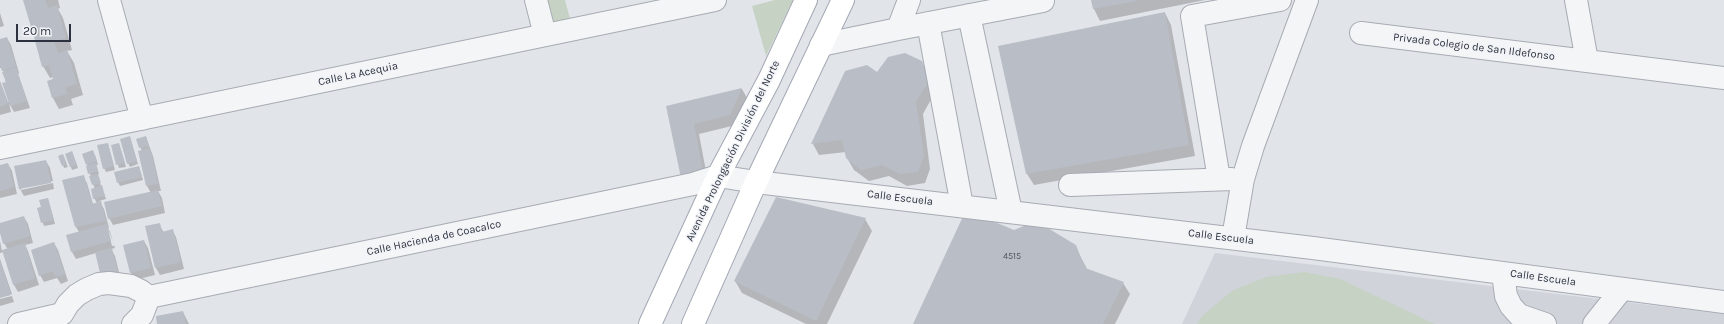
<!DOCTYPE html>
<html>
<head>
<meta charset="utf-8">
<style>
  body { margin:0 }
  #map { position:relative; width:1724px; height:324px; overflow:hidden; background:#e1e4e9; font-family:Karla,sans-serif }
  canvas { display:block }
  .scale { position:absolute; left:16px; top:24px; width:55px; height:18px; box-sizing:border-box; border:2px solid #2b313f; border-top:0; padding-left:5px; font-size:12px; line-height:14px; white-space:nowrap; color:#2b313f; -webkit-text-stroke:3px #f1f3f6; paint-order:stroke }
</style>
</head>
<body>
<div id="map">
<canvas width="1724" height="324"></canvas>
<div class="scale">20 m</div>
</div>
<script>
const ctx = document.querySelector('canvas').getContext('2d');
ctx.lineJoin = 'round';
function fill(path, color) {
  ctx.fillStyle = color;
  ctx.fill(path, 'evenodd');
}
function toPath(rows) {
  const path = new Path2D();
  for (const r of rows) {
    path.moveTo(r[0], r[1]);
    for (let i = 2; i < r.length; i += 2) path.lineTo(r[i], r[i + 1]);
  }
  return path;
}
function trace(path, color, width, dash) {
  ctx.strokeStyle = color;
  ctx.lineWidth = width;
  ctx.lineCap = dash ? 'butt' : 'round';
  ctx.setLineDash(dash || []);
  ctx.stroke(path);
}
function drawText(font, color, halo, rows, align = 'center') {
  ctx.font = font + ' Karla,sans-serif';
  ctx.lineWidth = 3;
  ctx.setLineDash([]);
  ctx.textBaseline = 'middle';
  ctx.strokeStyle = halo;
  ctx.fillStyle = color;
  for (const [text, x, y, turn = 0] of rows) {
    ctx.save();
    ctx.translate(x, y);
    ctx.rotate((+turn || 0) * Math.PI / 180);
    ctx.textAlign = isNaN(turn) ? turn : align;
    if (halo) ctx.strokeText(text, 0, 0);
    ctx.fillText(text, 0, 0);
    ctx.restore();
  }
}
fill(toPath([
  [1215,253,1724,314,1724,324,1182,324]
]), '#d0d3da');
fill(toPath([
  [547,0,565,0,570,19,552,23],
  [775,0,793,0,766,56,752,6],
  [1304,272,1340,279,1435,324,1197,324,1203,315,1232,291,1266,277]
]), '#c6d2c3');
fill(toPath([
  [24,0,58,0,60,8,58,9,63,18,72,50,67,51,74,63,83,95,71,99,73,105,59,109,53,98,53,77,50,78,43,66,37,36,32,26],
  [1092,0,1205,0,1100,21,1094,9],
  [0,13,4,26,0,27],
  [1165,13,1171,25,1195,156,1034,185,1027,174],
  [7,38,11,45,19,73,18,74,30,108,14,112,9,103,11,112,0,115,0,81,8,102,9,102,4,72,2,68,0,68,0,40],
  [922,62,928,74,934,94,923,114,930,169,925,183,907,186,889,176,869,181,854,170,847,158,846,152,819,155,813,144,878,74],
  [742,89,747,98,736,125,699,134,708,182,667,107],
  [146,137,153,156,161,191,158,191,162,198,165,213,113,225,109,218,151,193,147,186,139,152,142,151,137,139],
  [130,138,138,164,130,167,128,163],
  [108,144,115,170,106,172,104,168],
  [119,144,126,167,119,168,112,146],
  [72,152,78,168,72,170,66,154],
  [95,155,98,165,96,165,99,174,97,175,106,199,99,201,104,209,109,228,108,228,115,248,111,249,115,256,121,280,96,253,76,259,72,252,79,232,76,227,63,181,83,176,87,183,93,204,97,203,94,198,95,189,87,165],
  [108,231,110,231,114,246,112,246],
  [64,159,68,167,64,168,63,165],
  [46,161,50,168,53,181,21,188,21,190,53,183,54,189,24,196,20,189,16,167],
  [8,164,12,171,17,194,0,198,0,166],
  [139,167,143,180,120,186,118,182],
  [777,198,865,219,872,231,827,324,806,324,742,293,735,281],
  [48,199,55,224,44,226,38,208,42,207],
  [24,217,28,224,33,243,25,245,28,251,39,285,18,292,14,285,4,252,0,253,0,241,2,251,8,250,4,243,0,224],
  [159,224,164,233,172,230,176,237,184,269,160,275,156,268,146,227],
  [1014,231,1075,246,1087,269,1123,283,1130,294,1115,324,914,324],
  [144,241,148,248,155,275,135,280,131,273],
  [54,243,58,250,68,281,61,284,57,278,44,282,40,275],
  [0,259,12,294,0,297],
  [12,296,14,302,0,306,0,299],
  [183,312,189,324,158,324]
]), '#0003');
fill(toPath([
  [23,0,45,0,48,8,57,5,66,38,54,41,58,53,67,50,77,84,65,87,67,94,52,98,47,81,53,79,49,65,42,67,34,37,40,35,37,25,31,27],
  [1091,0,1137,0,1137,1,1093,9],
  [1165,12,1189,145,1026,174,998,46],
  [7,37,16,66,2,71,0,65,0,39],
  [905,53,922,61,928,82,916,102,924,156,918,172,900,174,882,165,861,170,846,158,842,140,811,144,845,71,867,65,877,72,888,57],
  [16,67,27,101,10,106,2,83,6,82,2,72],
  [0,83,8,104,0,107],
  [742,88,730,115,694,124,703,172,681,178,666,106],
  [130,136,137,161,127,164,120,139],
  [146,136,149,146,139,148,136,139],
  [108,143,114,166,103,169,97,145],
  [119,143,125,163,116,165,111,145],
  [150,148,158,184,146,186,138,151],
  [93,150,97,161,86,165,82,154],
  [72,151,77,165,70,167,65,154],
  [63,154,67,164,62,166,58,156],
  [46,160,51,183,19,189,14,166],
  [8,163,14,187,0,191,0,165],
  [96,163,98,171,88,174,86,166],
  [139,166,142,177,117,183,114,172],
  [98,174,101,183,92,185,89,176],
  [84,175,92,204,101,201,106,221,75,227,62,180],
  [102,185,105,196,93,199,91,189],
  [158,190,162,206,108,219,104,202],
  [776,197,866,218,816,321,734,281],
  [48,198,54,220,41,223,37,208,41,207,39,200],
  [966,210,1014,230,1036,221,1076,245,1085,268,1124,282,1103,324,913,324],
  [24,216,30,236,3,244,0,233,0,223],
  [160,223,162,232,173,229,181,262,155,268,145,226],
  [107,224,111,241,71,252,66,235],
  [144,240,151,268,130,273,123,245],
  [54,242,65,274,56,277,53,271,39,276,31,250],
  [25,243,35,278,13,285,2,250],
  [112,248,118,273,101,277,95,252],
  [0,259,11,295,0,298],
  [183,311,186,324,157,324,156,316]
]), '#b9bdc5');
const minor = toPath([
  [109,0,142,119],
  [536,0,545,35],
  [1576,0,1587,61],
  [969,15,1011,212],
  [928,23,962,206],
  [898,29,909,0],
  [1361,33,1724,78],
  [821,45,898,29,1043,1,1043,0],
  [0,148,715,0],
  [1219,179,1192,16,1280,0],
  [1070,185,1232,179],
  [1233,238,1243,179,1253,146,1307,0],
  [1503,273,1506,296,1511,306,1519,315,1545,324],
  [19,324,62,314,68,304,77,295,87,289,99,284,109,283,131,286,141,291,149,297,693,184,718,176,756,182,1313,248,1724,302],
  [133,324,142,315,149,297],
  [1594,324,1622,289]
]);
const major = toPath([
  [650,324,718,176,769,80,806,0],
  [693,324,756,182,843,0]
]);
trace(minor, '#a7abb3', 24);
trace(major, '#a2a8b3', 24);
trace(minor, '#f4f5f7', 22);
trace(major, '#fff', 22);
drawText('9px', '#4e5460', null, [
  ["4515",1012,256]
]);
drawText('11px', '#2b313f', '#f1f3f6', [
  ["Privada Colegio de San Ildefonso",1474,47,7],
  ["Calle La Acequia",358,74,-12],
  ["Avenida Prolongación División del Norte",733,151,-64],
  ["Calle Escuela",900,198,7],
  ["Calle Escuela",1221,237,7],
  ["Calle Hacienda de Coacalco",434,238,-12],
  ["Calle Escuela",1543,278,8]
]);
</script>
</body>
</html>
